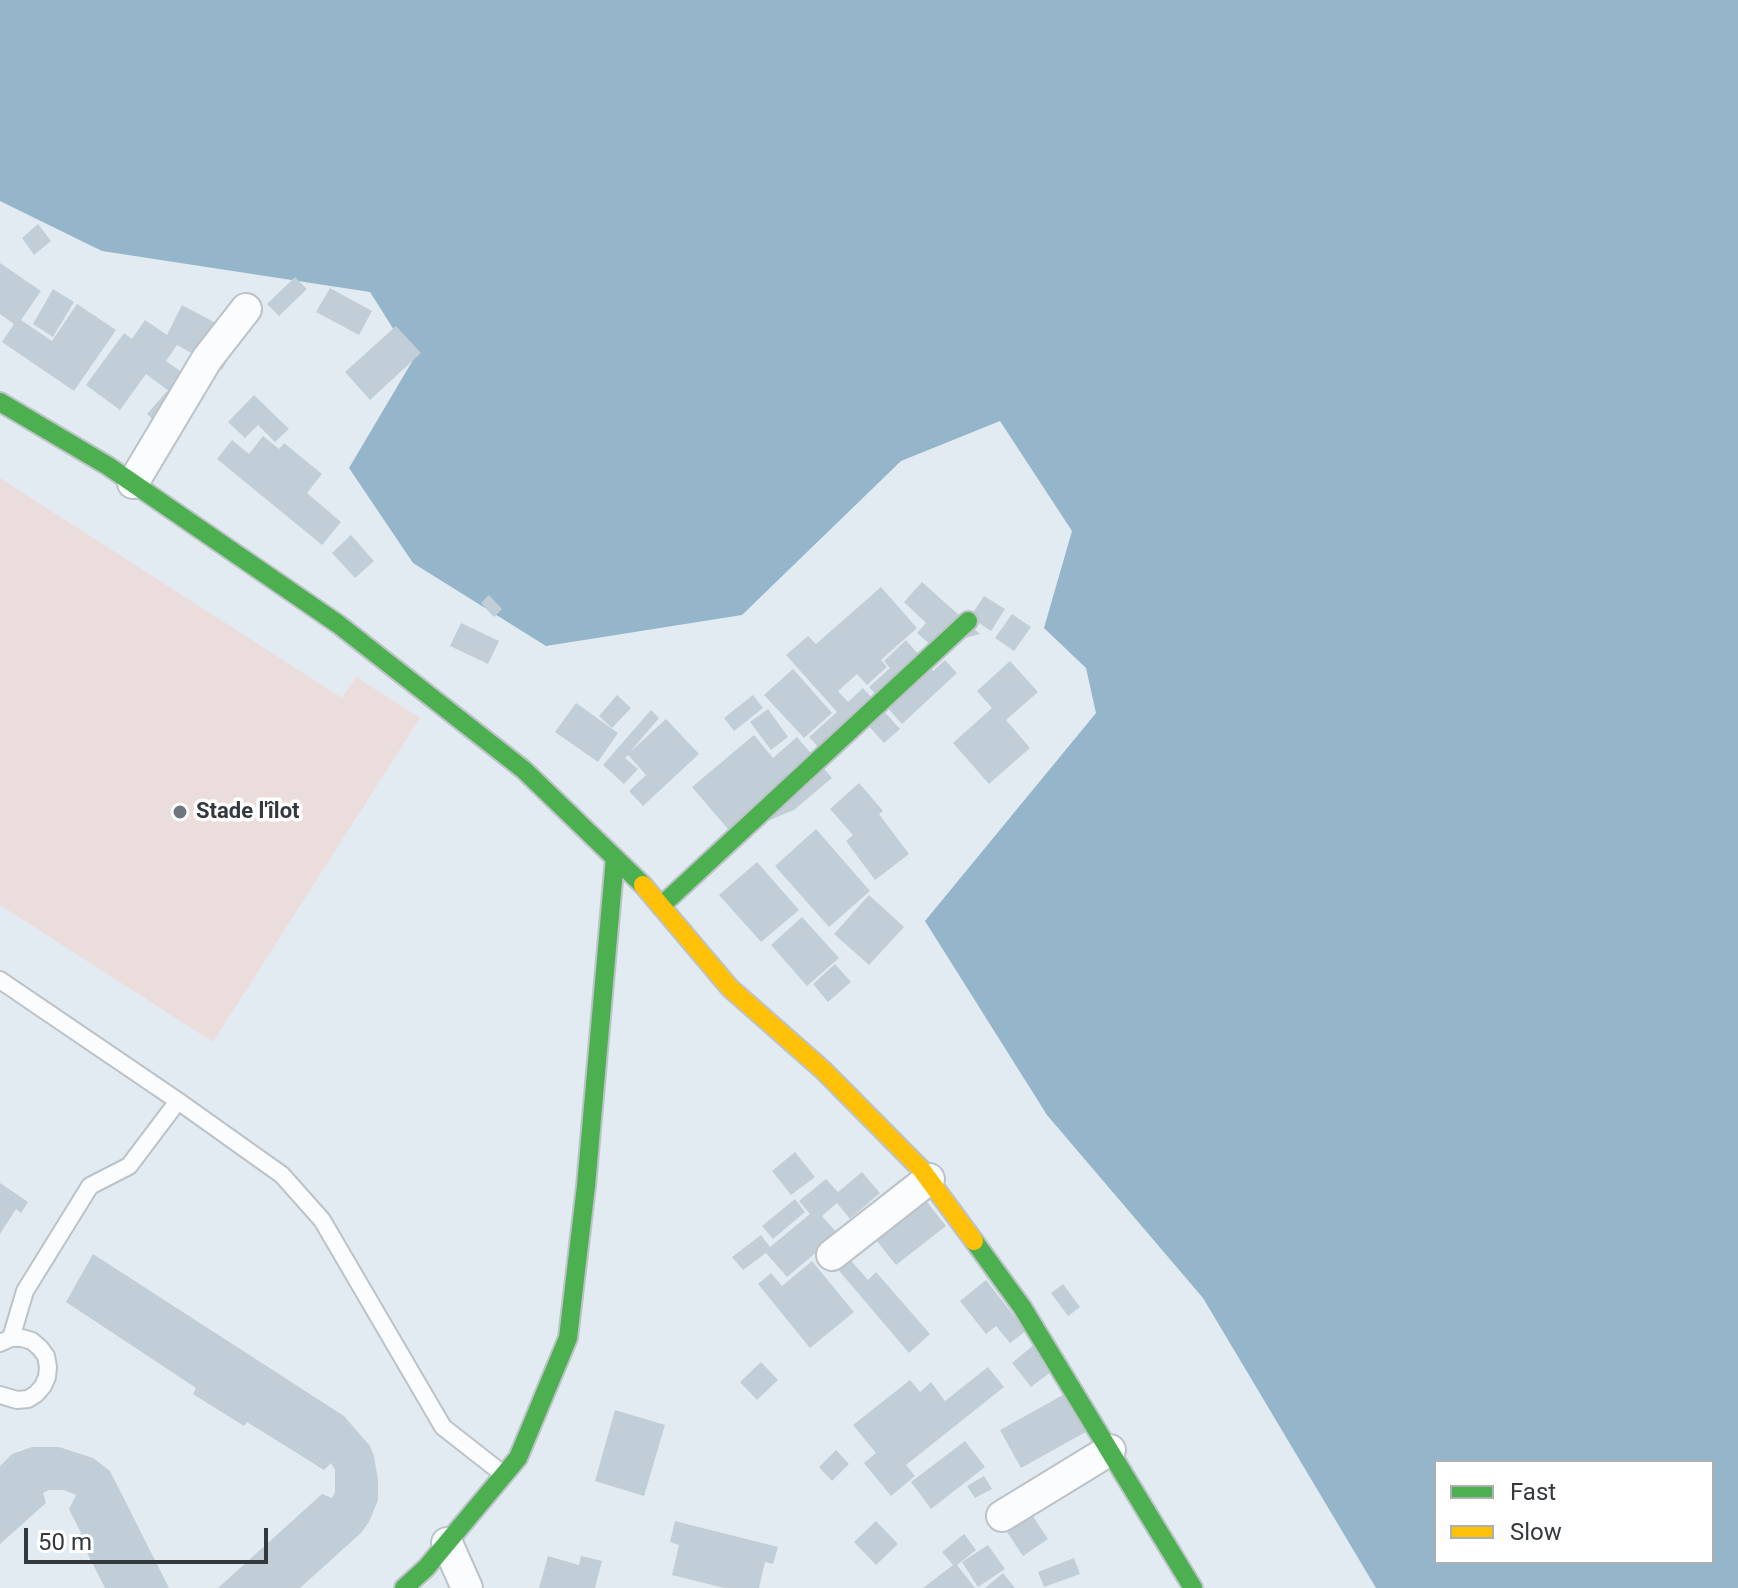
<!DOCTYPE html>
<html>
<head>
<meta charset="utf-8">
<style>
  body { margin:0 }
  #map { position:relative; width:1738px; height:1588px; overflow:hidden; background:#e2ebf1; font-family:Roboto,sans-serif }
  canvas { display:block }
  .legend { position:absolute; left:1434px; top:1460px; width:280px; height:104px; box-sizing:border-box; background:#fff; border:2px solid #adb0b1; margin:0; padding:10px 14px; list-style:none; font-size:24px; color:#33393d }
  .legend li { display:flex; align-items:center; gap:16px; height:40px }
  .legend b { width:40px; border:2px solid #adb0b1 }
  .scale { position:absolute; left:24px; top:1528px; width:244px; height:36px; box-sizing:border-box; border:4px solid #33393d; border-top:0; padding-left:10px; font-size:24px; line-height:28px; white-space:nowrap; color:#33393d; -webkit-text-stroke:6px #fff; paint-order:stroke }
</style>
</head>
<body>
<div id="map">
<canvas width="1738" height="1588"></canvas>
<ul class="legend">
<li><b style="height:10px;background:#4caf50"></b>Fast</li>
<li><b style="height:10px;background:#ffc107"></b>Slow</li>
</ul>
<div class="scale">50 m</div>
</div>
<script>
const ctx = document.querySelector('canvas').getContext('2d');
ctx.lineJoin = 'round';
function fill(path, color) {
  ctx.fillStyle = color;
  ctx.fill(path, 'evenodd');
}
function toPath(rows) {
  const path = new Path2D();
  for (const r of rows) {
    path.moveTo(r[0], r[1]);
    for (let i = 2; i < r.length; i += 2) path.lineTo(r[i], r[i + 1]);
  }
  return path;
}
function trace(path, color, width, dash) {
  ctx.strokeStyle = color;
  ctx.lineWidth = width;
  ctx.lineCap = dash ? 'butt' : 'round';
  ctx.setLineDash(dash || []);
  ctx.stroke(path);
}
function drawText(font, color, halo, rows, align = 'center') {
  ctx.font = font + ' Roboto,sans-serif';
  ctx.lineWidth = 7;
  ctx.setLineDash([]);
  ctx.textBaseline = 'middle';
  ctx.strokeStyle = halo;
  ctx.fillStyle = color;
  for (const [text, x, y, turn = 0] of rows) {
    ctx.save();
    ctx.translate(x, y);
    ctx.rotate((+turn || 0) * Math.PI / 180);
    ctx.textAlign = isNaN(turn) ? turn : align;
    if (halo) ctx.strokeText(text, 0, 0);
    ctx.fillText(text, 0, 0);
    ctx.restore();
  }
}
fill(toPath([
  [0,478,342,698,356,677,420,718,213,1042,0,905]
]), '#ebdddc');
fill(toPath([
  [0,0,1738,0,1738,1588,1376,1588,1203,1298,1047,1115,925,921,1096,713,1086,668,1044,628,1072,531,1000,421,901,461,742,615,546,646,413,563,349,468,413,360,370,292,102,251,0,201],
  [1436,1462,1712,1462,1712,1562,1436,1562]
]), '#94b5ca');
fill(toPath([
  [38,224,51,241,34,255,22,238],
  [0,263,41,291,21,320,52,341,77,304,116,330,74,391,2,342,14,324,0,314],
  [295,277,307,289,279,316,267,304],
  [330,288,372,311,359,335,316,312],
  [53,289,74,302,53,337,33,324],
  [182,305,240,336,222,370,177,345,166,361,200,385,186,404,146,374,120,410,86,385,124,333,132,339,145,320,167,335],
  [396,326,421,353,370,400,345,372],
  [167,391,188,410,168,433,147,414],
  [254,395,289,429,275,442,258,425,245,438,228,422],
  [263,436,279,449,284,443,322,474,307,493,341,522,322,545,217,459,232,440,249,454],
  [351,535,374,561,355,578,332,553],
  [922,582,980,634,933,647,917,633,926,623,904,602],
  [881,587,917,628,881,660,887,667,867,685,857,674,838,691,848,702,863,688,900,729,884,743,867,724,828,758,809,737,837,712,786,655,808,636,816,644],
  [489,595,502,609,494,617,481,603],
  [984,596,1005,609,991,631,970,617],
  [1012,614,1031,627,1014,651,995,638],
  [461,623,499,641,488,664,450,646],
  [906,640,933,671,945,660,957,673,902,724,869,687,890,668,884,661],
  [1010,661,1038,692,1006,720,1030,748,989,784,953,743,992,708,977,691],
  [793,669,832,713,804,738,764,695],
  [617,695,631,708,612,728,599,716],
  [753,695,763,708,734,731,724,718],
  [576,703,618,733,598,762,555,732],
  [768,709,788,737,771,750,750,722],
  [651,710,659,718,630,752,666,719,699,754,643,806,629,791,646,775,628,755,625,758,638,769,624,784,603,765],
  [754,735,773,758,797,737,832,778,794,810,733,835,692,787],
  [859,783,883,811,879,814,909,854,875,880,846,841,853,835,830,809],
  [816,829,870,891,829,927,775,866],
  [757,862,799,910,761,942,719,895],
  [869,895,904,927,869,965,834,934],
  [802,917,839,958,807,986,771,945],
  [835,964,851,982,828,1002,813,984],
  [795,1152,815,1177,791,1195,772,1171],
  [862,1172,880,1193,850,1219,837,1203,822,1216,838,1234,787,1277,766,1253,743,1270,732,1257,761,1235,770,1247,810,1214,799,1201,826,1179,838,1192],
  [0,1183,28,1202,21,1213,16,1209,0,1234],
  [915,1187,946,1226,896,1265,865,1226],
  [795,1199,805,1212,773,1239,762,1226],
  [93,1254,344,1416,370,1446,374,1456,378,1480,378,1500,369,1522,361,1533,300,1588,218,1588,322,1494,332,1498,335,1492,335,1470,331,1463,324,1470,247,1422,244,1426,193,1394,196,1388,66,1302],
  [847,1256,868,1280,876,1272,930,1334,909,1353,835,1266],
  [812,1261,854,1312,810,1348,758,1284,771,1273,782,1286],
  [986,1280,1026,1331,1010,1343,996,1326,986,1334,960,1301],
  [1063,1284,1080,1307,1068,1316,1051,1293],
  [1036,1343,1056,1368,1031,1387,1012,1363],
  [761,1362,778,1380,757,1400,740,1382],
  [988,1367,1004,1387,906,1465,915,1476,891,1496,864,1463,876,1453,853,1425,910,1380,920,1392,931,1382,945,1401],
  [1070,1391,1091,1429,1021,1468,1000,1430],
  [615,1410,665,1425,644,1496,595,1481],
  [965,1441,985,1467,931,1509,911,1482],
  [32,1447,59,1447,93,1458,110,1471,169,1588,105,1588,78,1535,81,1533,69,1509,76,1495,64,1490,49,1490,43,1493,46,1503,0,1544,0,1466,12,1454],
  [836,1450,849,1464,832,1481,819,1467],
  [984,1476,992,1489,975,1498,967,1486],
  [1032,1515,1048,1539,1023,1556,1007,1532],
  [675,1521,778,1547,773,1564,765,1562,759,1588,724,1588,672,1575,679,1545,670,1542],
  [876,1521,898,1544,876,1565,854,1542],
  [964,1534,976,1550,957,1565,975,1588,923,1588,953,1565,942,1552],
  [988,1545,1005,1569,978,1587,962,1562],
  [548,1556,579,1565,581,1556,602,1561,595,1588,539,1588],
  [1074,1558,1080,1574,1044,1587,1038,1572],
  [1003,1573,1015,1588,985,1588]
]), '#c2ced7');
const lane = toPath([
  [0,980,178,1101,282,1175,322,1220,443,1427,503,1474],
  [11,1338,25,1291,90,1186,129,1166,178,1101],
  [0,1343,11,1338,22,1338,32,1341,40,1348,46,1356,48,1367,47,1377,43,1386,36,1394,28,1399,17,1400,0,1395]
]);
const street = toPath([
  [133,483,207,359,246,309],
  [832,1255,929,1179],
  [1002,1516,1110,1450],
  [447,1543,467,1588]
]);
const fast = toPath([
  [0,402,108,466,338,624,524,770,643,885],
  [661,906,968,621],
  [974,1241,1022,1307,1193,1588],
  [404,1588,426,1568,518,1458,568,1338,586,1186,615,858]
]);
const slow = toPath([
  [643,885,730,988,823,1070,921,1169,974,1241]
]);
trace(lane, '#bcc3c8', 20);
trace(street, '#bcc3c8', 34);
trace(fast, '#bcc3c8', 22);
trace(slow, '#bcc3c8', 22);
trace(lane, '#fbfcfd', 16);
trace(street, '#fbfcfd', 30);
trace(fast, '#4caf50', 18);
trace(slow, '#ffc107', 18);
for (const [x, y, r, color] of [
  [180,812,8,"#70777c"]
]) {
  const dot = new Path2D();
  dot.arc(x, y, r, 0, 2 * Math.PI);
  ctx.fillStyle = color;
  ctx.fill(dot);
  trace(dot, '#fff', 3);
}
drawText('bold 22px', '#33393d', '#fff', [
  ["Stade l'îlot",196,812]
], 'left');
</script>
</body>
</html>
